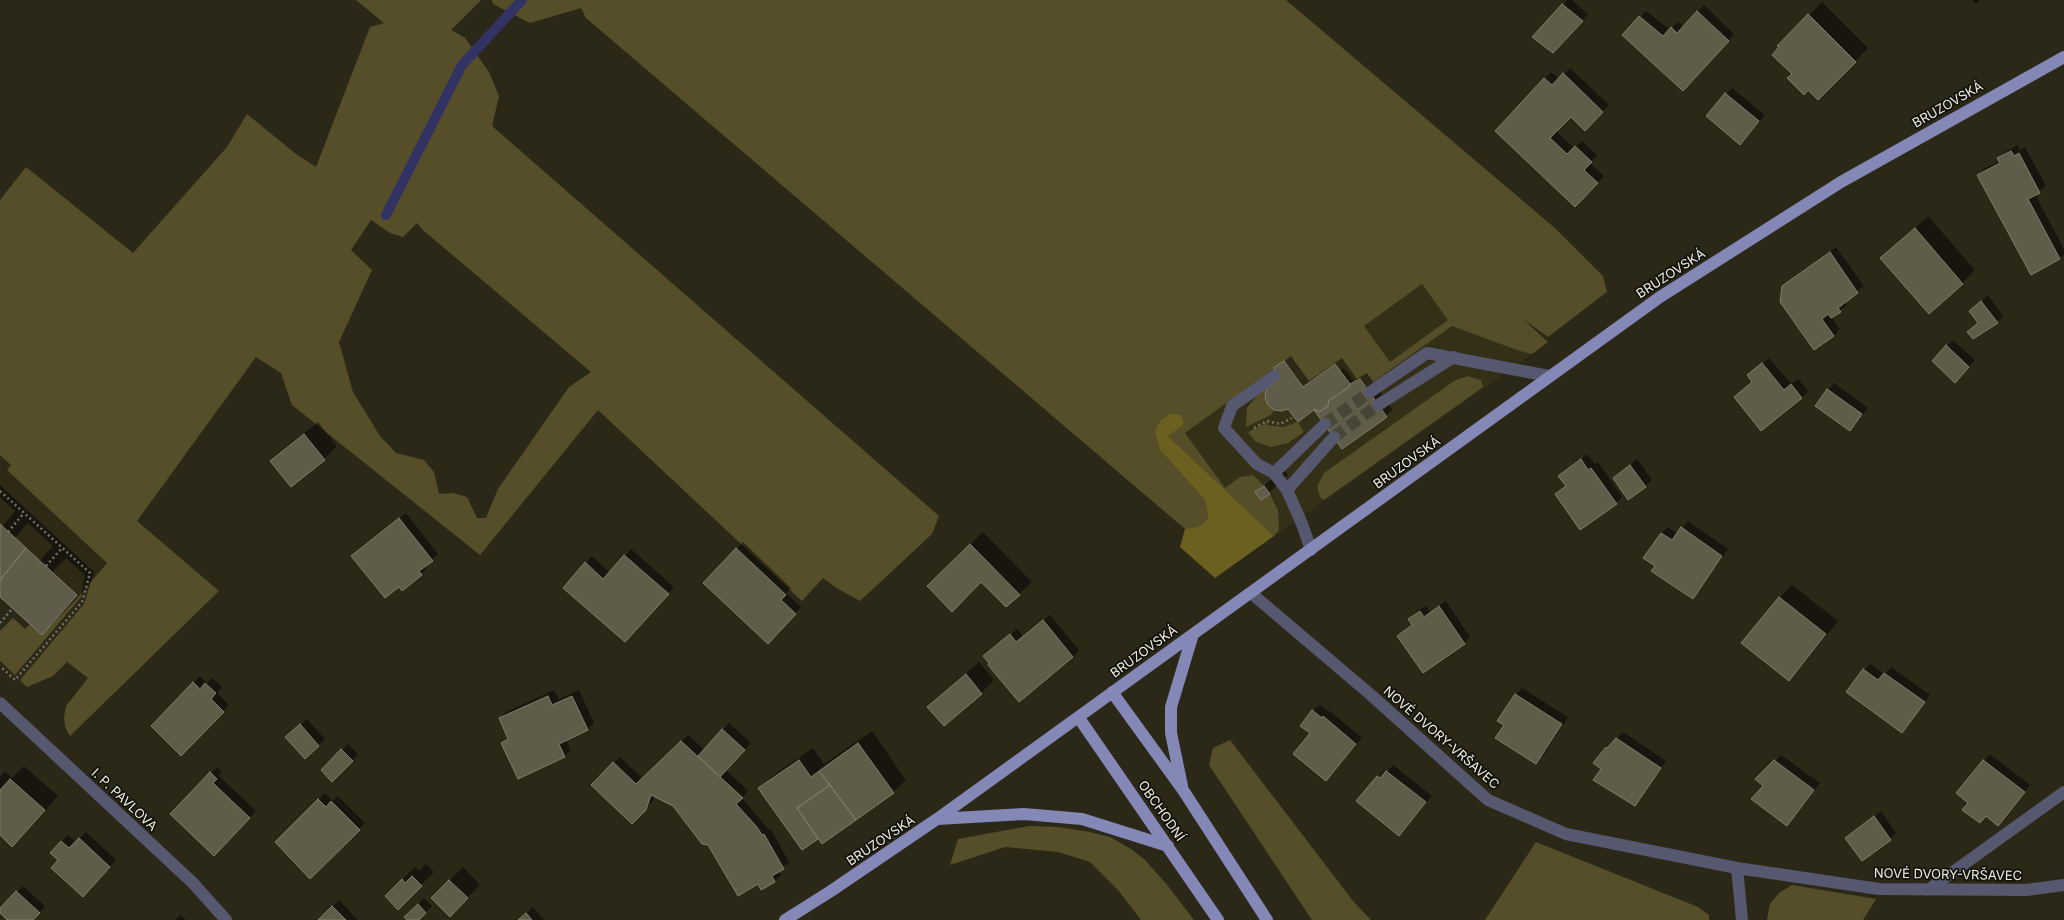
<!DOCTYPE html>
<html>
<head>
<meta charset="utf-8">
<style>
  body { margin:0 }
  canvas { display:block; background:#2b2818 }
</style>
</head>
<body>
<canvas width="2064" height="920"></canvas>
<script>
const ctx = document.querySelector('canvas').getContext('2d');
ctx.lineJoin = 'round';
function fill(path, color) {
  ctx.fillStyle = color;
  ctx.fill(path, 'evenodd');
}
function toPath(rows) {
  const path = new Path2D();
  for (const r of rows) {
    path.moveTo(r[0], r[1]);
    for (let i = 2; i < r.length; i += 2) path.lineTo(r[i], r[i + 1]);
  }
  return path;
}
function trace(path, color, width, dash) {
  ctx.strokeStyle = color;
  ctx.lineWidth = width;
  ctx.lineCap = dash ? 'butt' : 'round';
  ctx.setLineDash(dash || []);
  ctx.stroke(path);
}
function drawText(font, color, halo, rows, align = 'center') {
  ctx.font = font + ' Inter,sans-serif';
  ctx.lineWidth = 3.5;
  ctx.setLineDash([]);
  ctx.textBaseline = 'middle';
  ctx.strokeStyle = halo;
  ctx.fillStyle = color;
  for (const [text, x, y, turn = 0] of rows) {
    ctx.save();
    ctx.translate(x, y);
    ctx.rotate((+turn || 0) * Math.PI / 180);
    ctx.textAlign = isNaN(turn) ? turn : align;
    if (halo) ctx.strokeText(text, 0, 0);
    ctx.fillText(text, 0, 0);
    ctx.restore();
  }
}
fill(toPath([
  [1407,264,1532,354,1274,536,1168,436]
]), '#343018');
fill(toPath([
  [356,0,481,0,451,30,465,38,489,72,499,96,492,126,939,516,932,534,860,601,835,587,823,578,802,601,598,410,480,555,292,405,281,373,256,357,137,521,219,591,70,736,65,727,64,717,66,706,88,678,67,662,53,676,27,687,20,680,84,604,94,572,0,485,0,200,26,167,133,253,227,147,247,114,296,154,316,167,370,27,384,23],
  [371,220,390,233,403,237,417,223,424,231,591,372,569,387,498,489,486,518,477,518,467,497,453,493,439,494,434,472,424,460,396,453,380,436,353,392,339,342,372,270,351,250],
  [492,0,1286,0,1556,229,1603,276,1607,292,1548,337,1523,319,1548,342,1532,354,1520,351,1452,326,1366,387,1360,379,1354,382,1344,368,1340,371,1335,364,1303,387,1284,361,1185,433,1225,488,1240,477,1253,475,1264,486,1256,492,1261,500,1270,494,1278,511,1279,530,1274,536,1168,436,1171,414,1160,450,1205,500,1208,518,1200,526,1185,529,586,18,581,8,530,23,493,4],
  [1422,284,1448,320,1390,362,1364,326],
  [1467,376,1481,380,1483,387,1324,500,1320,497,1317,486,1324,473,1454,381],
  [1271,384,1266,390,1265,398,1268,405,1274,410,1271,415,1246,427,1247,408,1258,394],
  [1268,422,1267,425,1283,427,1298,422,1304,432,1288,443,1271,447,1256,442,1248,432],
  [0,497,15,511,3,526,0,524],
  [28,523,53,546,40,561,15,538],
  [66,558,85,575,81,597,15,675,0,661,0,631,13,618,25,629,30,624,42,635,77,595,52,572],
  [1230,740,1353,901,1371,920,1312,920,1209,765,1213,748],
  [1029,826,1058,827,1090,832,1110,837,1131,849,1145,860,1168,886,1194,920,1141,920,1118,890,1090,862,1058,852,1005,847,950,865,958,839],
  [1536,842,1698,907,1709,915,1709,920,1485,920],
  [1792,885,1876,899,1863,920,1767,920,1770,904,1779,893]
]), '#554e29');
fill(toPath([
  [1171,414,1181,415,1184,424,1168,436,1274,536,1215,578,1180,547,1185,529,1200,526,1208,518,1205,500,1160,450,1155,431,1160,421]
]), '#6a601f');
fill(toPath([
  [1567,0,1572,0,1588,14,1559,46,1534,37],
  [1972,0,1980,0,1976,4],
  [1822,2,1868,48,1818,99,1793,74,1779,46],
  [1704,5,1734,34,1689,83,1640,17,1646,11,1670,30,1678,22,1684,27],
  [1570,68,1609,105,1591,123,1571,116,1556,131,1574,148,1582,141,1597,155,1590,163,1604,176,1575,206,1496,131,1551,72,1559,79],
  [1732,88,1765,115,1740,143,1726,94],
  [2018,145,2020,150,2025,147,2046,186,2035,194,2064,249,2064,254,2059,259,1978,175,1985,168,2000,161,1999,158,2005,152],
  [1928,216,1975,270,1962,283,1882,258],
  [1836,247,1864,286,1844,302,1847,305,1831,317,1840,329,1834,336,1783,286],
  [1988,295,2003,316,1997,322,1979,322,1970,311],
  [1953,340,1975,360,1955,381,1933,361],
  [1291,356,1309,381,1342,358,1357,379,1367,373,1393,410,1342,448,1314,408,1281,377,1275,368],
  [1769,358,1791,384,1798,379,1808,391,1802,398,1735,397,1753,381,1755,369],
  [1834,383,1868,408,1850,430,1828,390],
  [318,422,337,446,324,459,272,461,285,448],
  [1587,454,1595,464,1598,462,1622,497,1616,503,1563,488,1567,485,1560,476],
  [0,455,11,465,7,470,107,563,74,602,42,634,0,595],
  [1637,459,1652,480,1645,486,1614,478],
  [1283,468,1288,475,1269,493,1257,492],
  [406,513,438,554,425,565,427,568,421,574,359,550],
  [1688,521,1728,549,1693,598,1656,566,1661,533,1668,527,1678,534],
  [983,532,1032,582,1019,594,981,581,928,586],
  [743,542,791,588,786,593,801,607,774,636,704,583],
  [631,549,674,587,625,641,564,587,592,556,610,573],
  [1792,585,1838,621,1802,666,1789,679,1779,598],
  [1446,601,1470,637,1464,643,1398,636,1413,624,1409,619,1416,612,1426,606,1430,612],
  [1050,615,1079,650,1073,657,991,663,985,656,1017,629,1023,636],
  [979,662,994,680,981,693,928,707],
  [1870,664,1884,674,1891,667,1930,695,1902,732,1864,670],
  [200,676,207,683,212,678,222,687,217,693,229,705,181,755,152,726],
  [1522,688,1568,717,1543,756,1536,762,1505,725,1499,721,1516,694],
  [554,690,559,699,579,690,594,723,588,729,566,740,571,750,565,756,518,778,502,743,508,737,500,718,506,712],
  [1319,705,1329,712,1330,711,1362,738,1332,773,1311,733,1313,711],
  [307,719,325,739,305,757,293,731],
  [729,723,751,743,726,770,748,791,742,798,769,830,770,828,789,862,778,871,781,875,774,881,758,883,708,844,674,805,655,796,652,802,632,823,592,785,620,757,643,779,688,735,705,750],
  [872,731,906,780,893,792,802,848,759,789,772,776,813,748,824,764],
  [1623,732,1666,761,1634,805,1603,769,1606,748],
  [348,744,358,754,332,781,322,770],
  [1990,754,2030,785,1998,825,1986,816,1980,822,1969,803,1958,793],
  [1781,755,1820,783,1787,824,1764,785,1775,761],
  [1393,765,1432,796,1405,828,1357,801,1384,770,1387,772],
  [24,766,58,796,25,832,0,834,0,777,5,771,12,778],
  [217,767,222,772,219,776,256,811,214,854,172,814],
  [325,793,333,801,338,796,365,823,310,877,276,842],
  [1881,811,1896,833,1890,839,1846,838],
  [86,832,116,860,90,889,51,853,68,835,76,842],
  [426,864,434,872,398,908,386,896,415,867,419,871],
  [463,867,480,885,450,915,432,898],
  [23,886,45,906,33,920,9,920,0,912,0,909],
  [424,898,432,906,417,920,408,920,405,917],
  [339,900,358,920,319,920],
  [533,907,544,920,519,920,521,918],
  [181,915,186,920,175,920]
]), '#0007');
trace(toPath([
  [386,215,462,65,522,0]
]), '#323364', 10);
const building = toPath([
  [1562,4,1583,21,1553,53,1532,37,1562,4],
  [1697,11,1729,41,1683,91,1622,35,1639,16,1663,36,1671,27,1677,33,1697,11],
  [1808,14,1856,62,1818,100,1808,90,1804,95,1787,78,1792,74,1772,55,1779,47,1777,46,1808,14],
  [1563,73,1603,112,1585,131,1571,117,1550,138,1567,154,1575,146,1592,162,1584,170,1598,183,1575,207,1495,131,1544,78,1552,85,1563,73],
  [1725,93,1759,121,1740,145,1706,116,1725,93],
  [2011,151,2014,156,2019,153,2040,193,2028,199,2060,259,2031,275,1977,175,2000,163,1997,158,2011,151],
  [1915,228,1963,284,1929,314,1880,258,1915,228],
  [1830,252,1858,293,1838,308,1841,312,1831,318,1828,314,1822,319,1834,336,1814,350,1780,302,1782,286,1830,252],
  [1981,301,1998,323,1973,339,1967,332,1978,323,1969,311,1981,301],
  [1946,345,1969,367,1955,383,1932,361,1946,345],
  [1284,361,1303,387,1335,364,1350,384,1349,387,1329,400,1328,406,1319,412,1315,409,1298,422,1288,409,1281,411,1274,410,1268,405,1265,398,1266,390,1280,378,1273,368,1284,361],
  [1762,363,1784,390,1791,384,1802,398,1761,431,1734,397,1752,382,1747,375,1762,363],
  [1360,379,1387,417,1342,449,1314,410,1319,412,1328,406,1329,400,1339,395,1349,387,1350,384,1360,379],
  [1827,389,1862,414,1850,431,1815,406,1827,389],
  [304,434,325,460,291,487,270,461,304,434],
  [1581,459,1588,470,1591,468,1617,504,1580,530,1555,494,1566,486,1558,476,1581,459],
  [1630,465,1646,487,1628,500,1613,478,1630,465],
  [1264,486,1270,494,1261,500,1255,492,1264,486],
  [399,518,433,561,419,571,422,575,402,591,399,587,385,598,351,556,399,518],
  [0,524,26,548,0,580,0,524],
  [1681,527,1722,556,1693,599,1651,571,1655,566,1643,558,1661,533,1672,540,1681,527],
  [970,544,1020,595,1006,607,981,582,952,612,927,586,970,544],
  [26,548,77,595,42,635,0,597,0,580,26,548],
  [736,548,786,595,781,600,796,614,768,644,703,583,736,548],
  [624,555,669,594,625,642,563,588,585,562,603,579,624,555],
  [1779,597,1826,634,1789,681,1741,643,1779,597],
  [1439,606,1465,644,1423,673,1397,636,1412,625,1408,619,1420,611,1424,617,1439,606],
  [1043,620,1073,657,1019,702,988,665,989,663,983,656,1010,634,1016,642,1043,620],
  [1863,669,1878,680,1884,673,1925,702,1902,733,1846,692,1863,669],
  [966,674,982,694,944,726,927,707,966,674],
  [193,682,200,689,205,683,216,693,211,699,224,712,181,756,151,726,193,682],
  [1515,694,1562,724,1536,764,1495,738,1504,725,1497,721,1515,694],
  [548,696,552,705,572,696,588,730,559,744,565,757,518,779,501,743,508,739,499,718,548,696],
  [1312,710,1322,718,1323,716,1356,744,1326,781,1293,754,1310,733,1300,726,1312,710],
  [300,724,319,746,305,759,285,737,300,724],
  [722,729,745,750,720,777,698,756,722,729],
  [1616,738,1661,768,1635,806,1593,780,1601,769,1593,763,1606,747,1607,748,1616,738],
  [681,741,743,798,736,804,757,827,762,835,764,834,784,869,772,876,775,882,761,890,758,884,738,896,708,845,702,844,673,806,651,795,646,810,632,824,591,785,613,762,636,784,681,741],
  [858,743,894,793,856,820,819,771,858,743],
  [341,749,353,761,332,782,321,770,341,749],
  [799,760,811,777,819,771,830,785,797,808,818,839,802,850,758,788,799,760],
  [1774,760,1814,790,1787,826,1751,799,1763,786,1755,779,1774,760],
  [1983,760,2025,792,1998,826,1986,816,1980,823,1962,810,1968,803,1956,793,1983,760],
  [1386,771,1426,802,1399,836,1356,801,1377,776,1380,778,1386,771],
  [210,772,217,779,213,783,250,818,214,856,170,814,210,772],
  [10,779,45,810,12,847,0,835,0,790,10,779],
  [830,785,856,820,822,844,797,808,830,785],
  [318,799,326,807,331,801,360,830,310,879,275,842,318,799],
  [1874,816,1891,840,1862,861,1845,838,1874,816],
  [79,838,110,867,83,897,51,868,58,860,50,853,61,841,69,848,79,838],
  [412,876,422,886,398,910,385,896,402,879,405,883,412,876],
  [449,880,468,898,450,917,431,898,449,880],
  [16,891,40,913,33,920,7,920,0,913,0,908,16,891],
  [418,904,426,913,419,920,407,920,404,917,418,904],
  [332,906,346,920,318,920,332,906],
  [526,913,532,920,518,920,526,913]
]);
fill(building, '#5f5c49');
trace(building, '#807e6a', 1);
trace(toPath([
  [1325,424,1370,392],
  [1334,437,1378,405]
]), '#484636', 12, [12, 6]);
trace(toPath([
  [1254,428,1267,421,1280,424,1292,418],
  [0,491,90,573,82,602,15,680,0,666],
  [8,532,24,513],
  [46,566,62,548],
  [0,623,12,609]
]), '#747264', 2.5, [2, 3]);
trace(toPath([
  [1274,376,1232,406,1224,428,1257,464,1274,473],
  [1370,392,1427,353,1549,376],
  [1378,405,1454,357],
  [1287,490,1334,437],
  [1311,550,1302,524,1287,490,1274,473,1325,424],
  [1251,593,1371,695,1488,800,1566,834,1737,868,1742,920],
  [0,703,193,883,226,920],
  [1737,868,1879,889,2026,890,2064,885],
  [1928,890,2064,792]
]), '#565870', 12);
trace(toPath([
  [1112,692,1183,790,1267,920],
  [1079,718,1218,920],
  [1182,786,1171,733,1171,707,1193,634],
  [937,819,1024,814,1082,819,1168,846],
  [785,920,831,891,937,819,1660,297,1841,182,2064,57]
]), '#8388b7', 12);
drawText('13px', '#eeede2', '#12110a', [
  ["BRUZOVSKÁ",1948,105,-30],
  ["BRUZOVSKÁ",1671,274,-33],
  ["BRUZOVSKÁ",1407,463,-36],
  ["BRUZOVSKÁ",1144,652,-36],
  ["NOVÉ DVORY-VRŠAVEC",1441,738,41],
  ["I. P. PAVLOVA",124,800,43],
  ["OBCHODNÍ",1161,811,55],
  ["BRUZOVSKÁ",881,841,-34],
  ["NOVÉ DVORY-VRŠAVEC",1948,875,1]
]);
</script>
</body>
</html>
